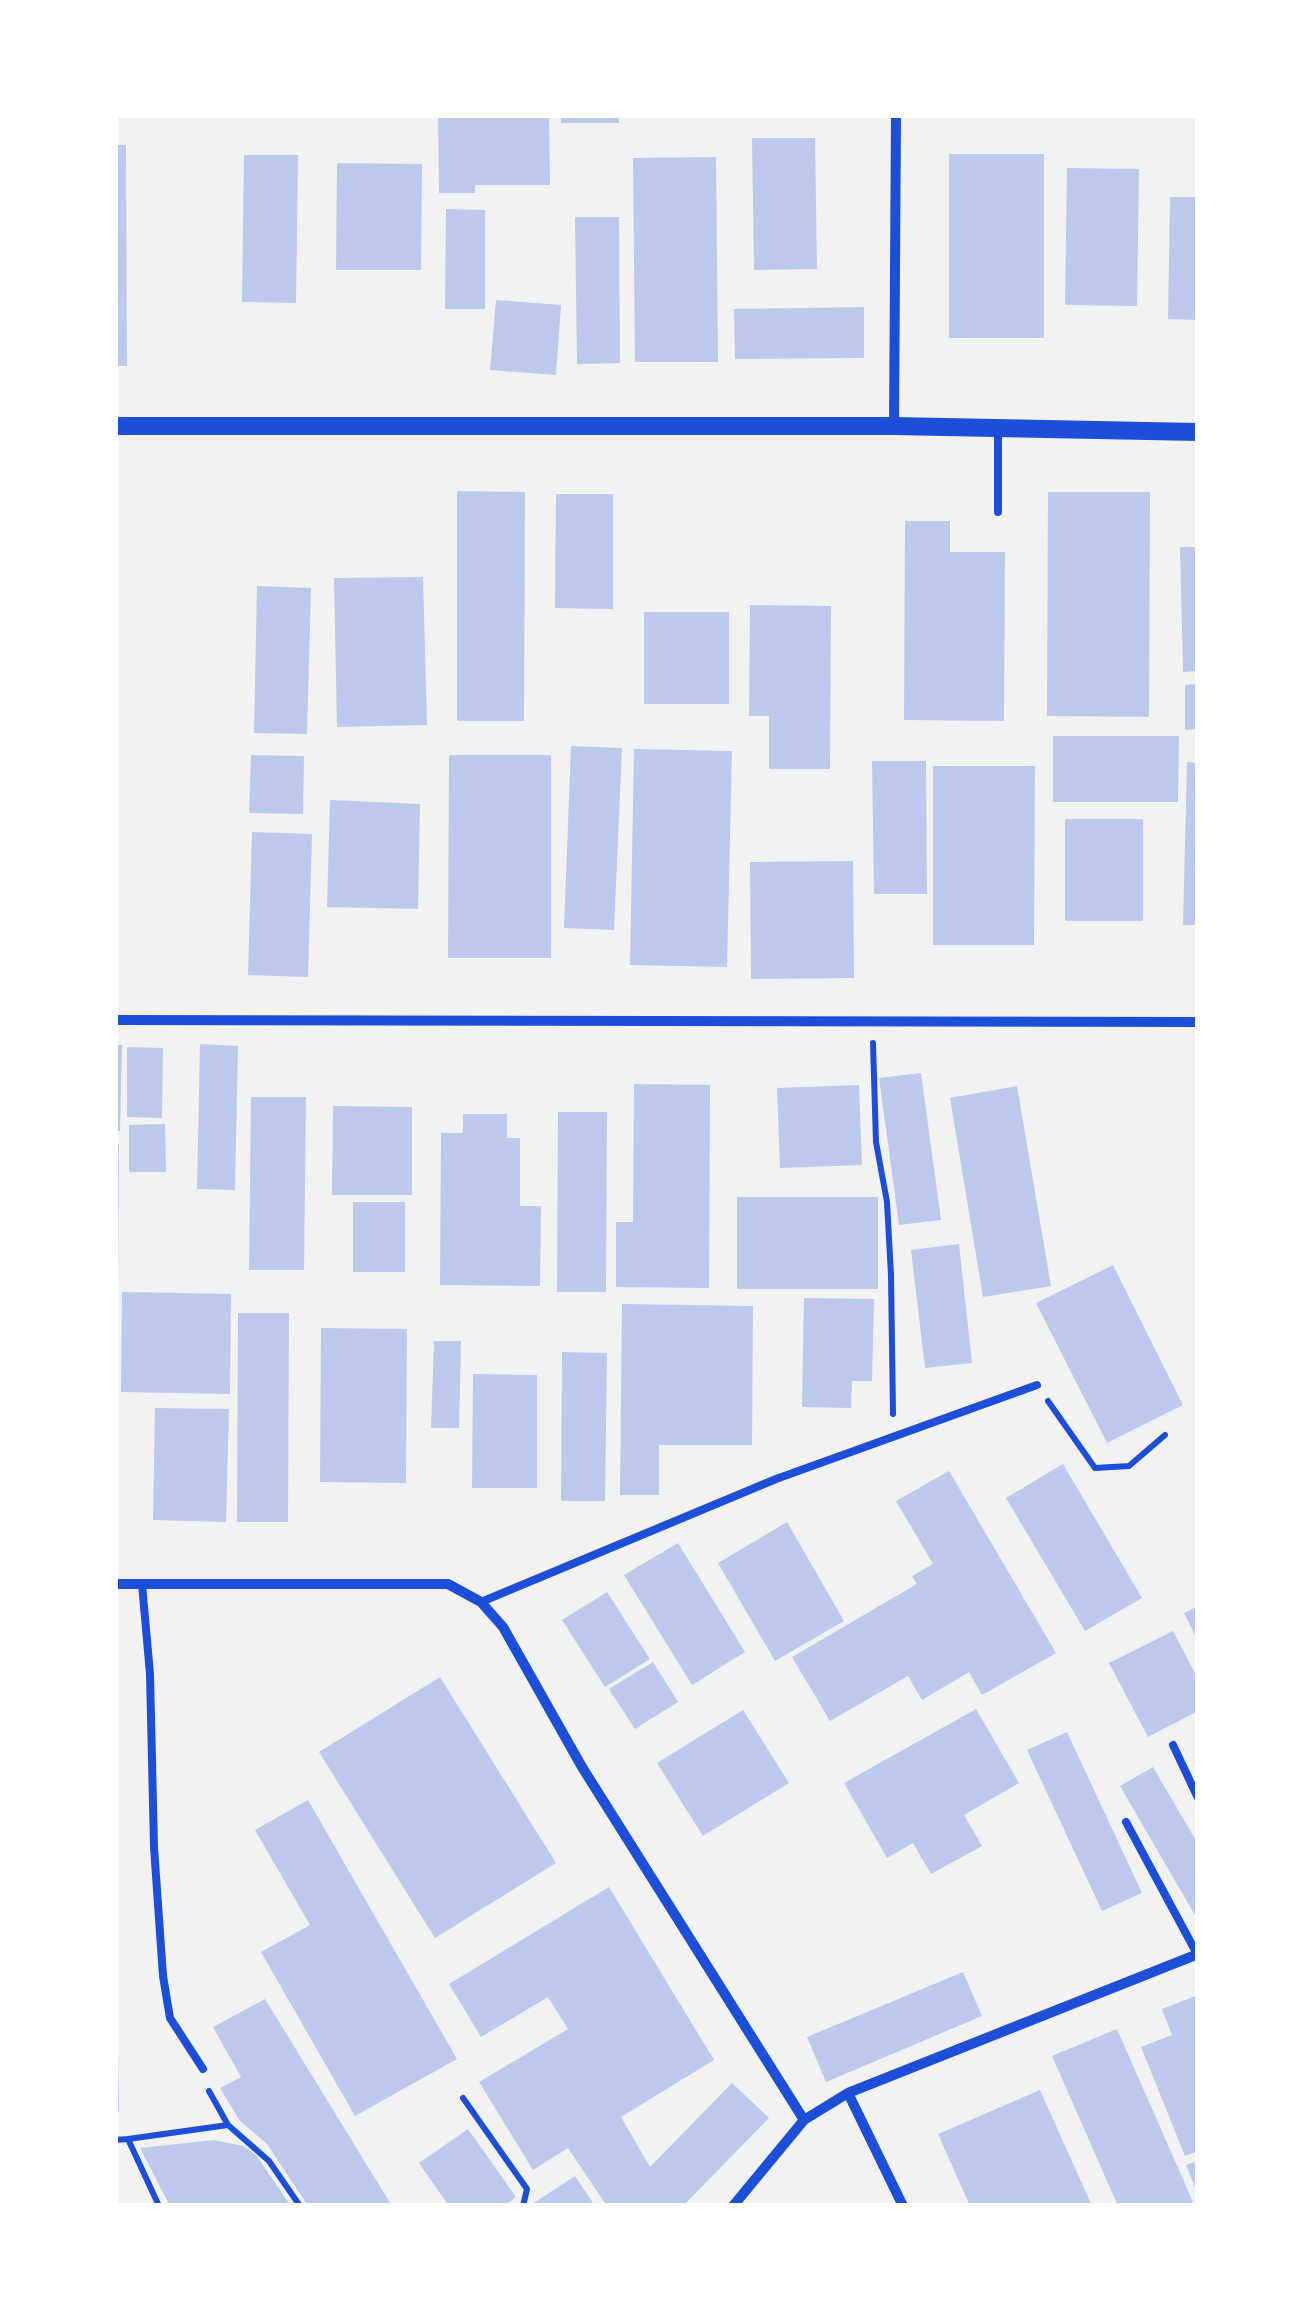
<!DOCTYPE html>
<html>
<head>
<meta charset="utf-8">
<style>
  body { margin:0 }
  #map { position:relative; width:1313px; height:2321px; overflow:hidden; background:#f2f2f2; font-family:Commissioner,sans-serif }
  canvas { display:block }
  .frame { position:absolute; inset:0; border:118px solid #fff; pointer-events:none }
</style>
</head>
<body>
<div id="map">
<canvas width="1313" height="2321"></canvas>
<div class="frame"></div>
</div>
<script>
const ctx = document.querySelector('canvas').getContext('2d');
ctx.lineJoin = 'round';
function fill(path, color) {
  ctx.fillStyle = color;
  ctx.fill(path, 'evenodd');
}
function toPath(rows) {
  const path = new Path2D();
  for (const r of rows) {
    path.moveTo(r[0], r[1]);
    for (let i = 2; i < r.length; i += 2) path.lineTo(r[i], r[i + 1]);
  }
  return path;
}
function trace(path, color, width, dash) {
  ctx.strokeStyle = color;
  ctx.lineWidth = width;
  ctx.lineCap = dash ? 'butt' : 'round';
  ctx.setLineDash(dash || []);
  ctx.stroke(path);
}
fill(toPath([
  [561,115,619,115,619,123,561,123],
  [438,116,549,116,550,185,475,185,475,193,439,193],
  [752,138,815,138,817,269,754,270],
  [115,145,126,145,127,366,115,366],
  [949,154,1044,154,1044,338,949,338],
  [244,155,298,155,296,303,242,302],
  [716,157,718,362,635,362,633,158],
  [337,163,422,164,421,270,336,270],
  [1067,168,1139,169,1137,306,1065,305],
  [1170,197,1198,197,1198,320,1168,319],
  [446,209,485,210,485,309,445,309],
  [575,217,619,217,620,363,577,364],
  [496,300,561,305,556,375,490,370],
  [864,307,864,358,735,359,734,309],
  [457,491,525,492,524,721,457,721],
  [1048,492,1150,492,1149,717,1047,716],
  [556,494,613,494,613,609,555,608],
  [905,521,950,521,950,552,1005,552,1004,721,904,720],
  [1180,547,1198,547,1198,671,1183,672],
  [423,577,427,725,337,727,334,578],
  [257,586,311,588,307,734,254,733],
  [750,605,831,606,830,769,769,769,769,716,749,716],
  [644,612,729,612,729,704,644,704],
  [1198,684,1198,729,1185,730,1185,685],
  [1053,736,1179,736,1178,802,1053,802],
  [571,746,622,748,614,930,564,928],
  [634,749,732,751,727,967,630,965],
  [251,755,304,756,303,814,249,813],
  [449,755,551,755,551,958,448,958],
  [872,761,926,761,927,894,874,894],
  [1187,762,1198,763,1198,925,1183,925],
  [933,766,1035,766,1034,945,933,945],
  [330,800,420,804,418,909,327,907],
  [1065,819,1143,819,1143,921,1065,921],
  [252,832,312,834,308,977,248,975],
  [853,861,854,978,751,979,750,862],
  [200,1044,238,1046,235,1190,197,1189],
  [115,1045,122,1045,120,1131,115,1131],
  [127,1047,163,1048,162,1118,127,1117],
  [921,1073,941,1220,899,1225,879,1078],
  [634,1084,710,1085,709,1288,616,1287,616,1222,633,1222],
  [859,1085,862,1165,780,1168,777,1088],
  [1017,1086,1051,1286,983,1297,950,1098],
  [251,1097,306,1097,304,1270,249,1270],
  [333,1106,412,1107,412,1195,332,1195],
  [558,1112,607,1112,606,1292,557,1292],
  [463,1114,507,1114,507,1138,520,1138,520,1206,541,1206,540,1286,440,1285,441,1133,463,1133],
  [165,1124,166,1172,129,1172,129,1125],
  [115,1144,119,1144,118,1282,115,1282],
  [737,1197,878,1197,878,1289,737,1289],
  [353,1202,405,1202,405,1272,353,1272],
  [959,1244,972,1363,925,1368,911,1250],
  [1113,1265,1183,1405,1107,1443,1036,1303],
  [122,1292,231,1294,230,1394,121,1392],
  [804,1298,874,1299,872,1381,852,1381,851,1408,802,1407],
  [622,1304,753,1306,752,1445,659,1445,659,1495,620,1495],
  [238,1313,289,1313,288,1522,237,1522],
  [321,1328,407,1329,406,1483,320,1482],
  [434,1341,461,1341,459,1428,431,1428],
  [562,1352,607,1353,605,1501,561,1501],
  [473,1374,537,1375,537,1488,472,1488],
  [155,1408,229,1409,226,1522,153,1520],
  [1063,1464,1142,1598,1085,1631,1006,1498],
  [949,1471,1056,1653,982,1695,969,1672,922,1700,908,1676,830,1721,792,1657,917,1584,912,1576,933,1564,896,1501],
  [787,1522,844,1621,775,1661,718,1563],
  [678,1543,745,1652,692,1685,624,1575],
  [607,1592,650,1659,605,1687,562,1620],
  [1198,1606,1198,1641,1184,1613],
  [1173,1631,1198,1679,1198,1711,1148,1737,1109,1663],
  [653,1662,678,1702,635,1729,609,1689],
  [440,1677,556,1863,435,1938,319,1752],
  [976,1709,1019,1783,964,1815,982,1846,931,1874,913,1843,887,1858,844,1783],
  [743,1710,789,1783,703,1836,657,1763],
  [1067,1732,1142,1893,1102,1911,1027,1750],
  [1153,1767,1198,1844,1196,1917,1120,1786],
  [308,1800,457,2059,355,2116,261,1952,310,1925,255,1830],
  [609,1887,714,2060,621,2117,650,2167,732,2083,769,2118,683,2206,607,2206,568,2148,533,2170,479,2082,568,2029,548,1997,481,2037,449,1984],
  [963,1972,982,2016,826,2082,807,2037],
  [1198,1995,1198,2151,1185,2156,1141,2047,1172,2035,1162,2009],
  [265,1999,392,2206,308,2206,267,2144,240,2121,220,2088,241,2077,213,2027],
  [1117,2029,1193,2202,1182,2206,1118,2206,1052,2056],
  [115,2051,118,2051,119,2112,115,2112],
  [1040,2090,1092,2206,970,2206,938,2134],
  [468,2129,516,2197,504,2206,449,2206,419,2163],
  [214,2140,243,2146,256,2155,291,2206,170,2206,140,2148],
  [1198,2161,1198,2195,1186,2165],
  [575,2176,595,2206,529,2206]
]), '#bdc9ec');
trace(toPath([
  [873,1043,876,1142,887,1202,891,1275,893,1414],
  [1048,1401,1095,1468,1129,1466,1165,1435],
  [209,2091,228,2125,269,2161,300,2206],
  [463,2098,527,2189,523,2206],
  [128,2139,228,2125],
  [115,2140,128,2139,159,2206]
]), '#1d4ed8', 6);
trace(toPath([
  [998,429,998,512],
  [142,1584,150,1674,154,1847,163,1976,170,2018,203,2069],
  [481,1602,776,1479,1037,1385],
  [1173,1745,1198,1798],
  [1126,1822,1197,1954]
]), '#1d4ed8', 8);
trace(toPath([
  [894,426,896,115],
  [115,1020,1198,1022],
  [115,1584,448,1584,481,1602,503,1627,582,1767,804,2120],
  [848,2093,903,2206],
  [733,2206,804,2120,848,2093,1198,1954]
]), '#1d4ed8', 10);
trace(toPath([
  [115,426,894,426,1198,432]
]), '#1d4ed8', 18);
</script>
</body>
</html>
